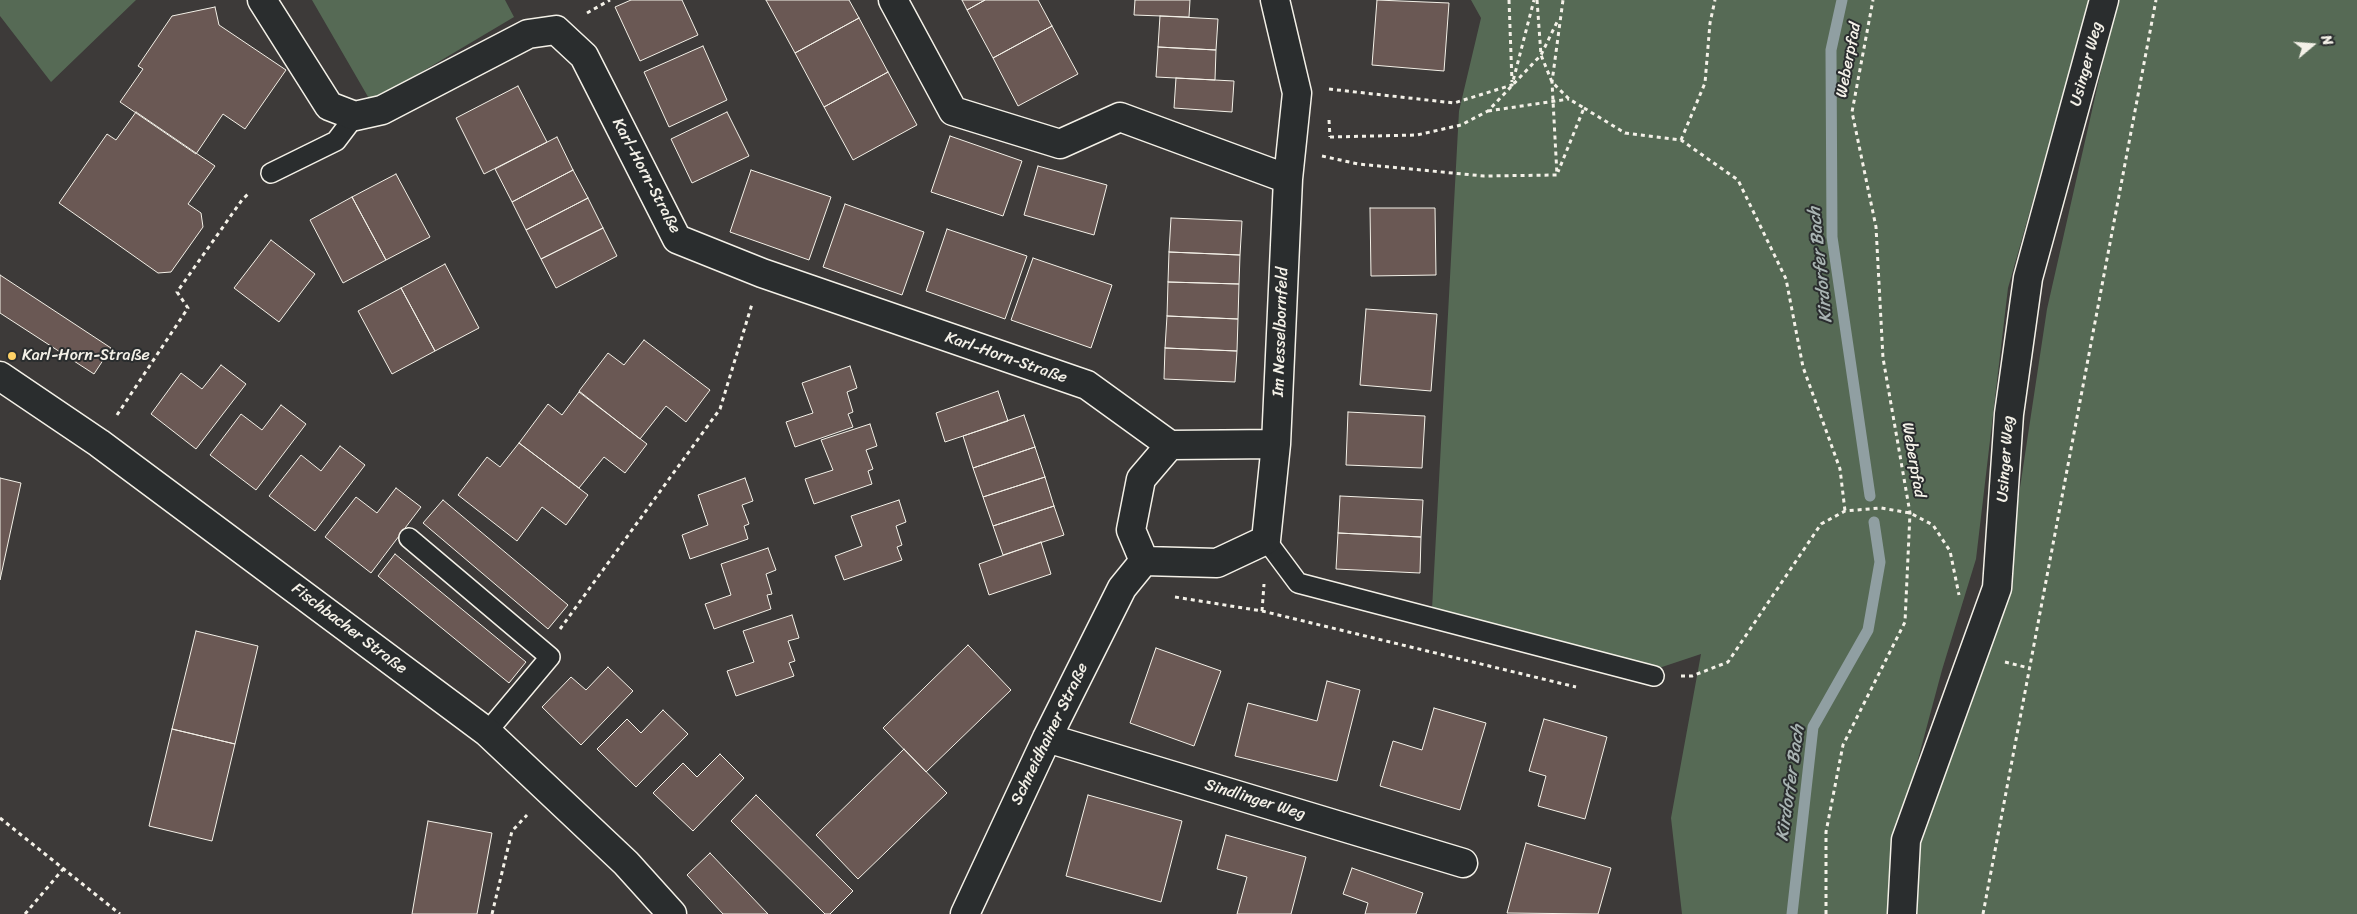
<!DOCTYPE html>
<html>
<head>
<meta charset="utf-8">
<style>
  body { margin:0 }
  #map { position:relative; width:2357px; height:914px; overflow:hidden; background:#3d3a39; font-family:Sriracha,sans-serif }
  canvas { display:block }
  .north { position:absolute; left:2287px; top:20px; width:50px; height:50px; -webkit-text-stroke:4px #2a2d2e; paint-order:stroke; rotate:72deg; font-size:14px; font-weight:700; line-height:20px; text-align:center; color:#f4f1e8 }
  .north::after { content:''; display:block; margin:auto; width:18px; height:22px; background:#f4f1e8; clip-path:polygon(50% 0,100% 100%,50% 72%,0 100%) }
</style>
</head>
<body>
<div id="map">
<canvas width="2357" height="914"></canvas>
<div class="north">N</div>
</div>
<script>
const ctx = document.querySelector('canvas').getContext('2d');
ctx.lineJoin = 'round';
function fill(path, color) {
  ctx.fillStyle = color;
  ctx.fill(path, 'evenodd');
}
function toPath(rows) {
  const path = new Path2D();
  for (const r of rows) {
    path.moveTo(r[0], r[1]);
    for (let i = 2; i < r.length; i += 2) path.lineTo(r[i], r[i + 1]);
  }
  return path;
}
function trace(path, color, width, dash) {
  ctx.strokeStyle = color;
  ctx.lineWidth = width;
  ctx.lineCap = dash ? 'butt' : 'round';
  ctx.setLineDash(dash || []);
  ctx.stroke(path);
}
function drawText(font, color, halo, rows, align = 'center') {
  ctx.font = font + ' Sriracha,sans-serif';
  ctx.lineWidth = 4;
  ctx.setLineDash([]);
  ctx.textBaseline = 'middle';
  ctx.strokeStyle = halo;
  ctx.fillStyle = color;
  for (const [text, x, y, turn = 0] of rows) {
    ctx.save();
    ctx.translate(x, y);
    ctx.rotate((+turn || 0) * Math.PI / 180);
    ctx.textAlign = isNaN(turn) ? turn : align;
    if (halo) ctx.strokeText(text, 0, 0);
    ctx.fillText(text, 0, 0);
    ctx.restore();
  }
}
fill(toPath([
  [0,0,136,0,51,82,0,16],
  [312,0,505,0,514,17,371,102],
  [1471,0,2090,0,2008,288,1976,559,1942,670,1895,845,1891,914,1682,914,1671,818,1701,654,1635,676,1431,628,1459,111,1481,18],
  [2117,0,2357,0,2357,914,1914,914,1919,847,2000,620,2047,309]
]), '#566a55');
trace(toPath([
  [1842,0,1831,50,1832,237,1870,496],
  [1792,914,1813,727,1868,630,1880,562,1874,522]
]), '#909fa2', 11);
const building = toPath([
  [631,0,682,0,698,35,640,61,615,7,631,0],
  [766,0,849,0,859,18,795,53,766,0],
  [962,0,985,0,967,10,962,0],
  [985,0,1038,0,1052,26,993,58,967,10,985,0],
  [1135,0,1190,0,1189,17,1134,15,1135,0],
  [1377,0,1449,3,1444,71,1372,65,1377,0],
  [215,7,219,25,286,70,245,129,223,114,196,154,120,102,143,69,138,66,172,16,215,7],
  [1160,16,1218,19,1216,50,1158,47,1160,16],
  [859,18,888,72,824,107,795,53,859,18],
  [1052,26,1078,74,1018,106,993,58,1052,26],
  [703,46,727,100,669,127,644,72,703,46],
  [1158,47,1216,50,1215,80,1156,77,1158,47],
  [888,72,917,125,853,160,824,107,888,72],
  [1176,78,1234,81,1232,112,1174,108,1176,78],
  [518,86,547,142,484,174,456,118,518,86],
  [136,112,215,166,188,204,201,213,203,227,171,272,158,273,59,203,107,134,116,140,136,112],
  [727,112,749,156,692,183,671,139,727,112],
  [950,136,1022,161,1003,216,931,192,950,136],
  [557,137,573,170,512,202,495,169,557,137],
  [1038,166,1107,185,1094,235,1024,215,1038,166],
  [573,170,588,198,526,230,512,202,573,170],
  [751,170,831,197,809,260,730,232,751,170],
  [396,174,430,237,386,260,352,197,396,174],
  [352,197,386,260,343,283,310,220,352,197],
  [588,198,603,228,541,259,526,230,588,198],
  [845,204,924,232,902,295,823,267,845,204],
  [1370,208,1435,208,1436,275,1371,276,1370,208],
  [1171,218,1242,221,1240,255,1169,252,1171,218],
  [603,228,617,256,556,288,541,259,603,228],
  [947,229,1027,256,1005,319,926,291,947,229],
  [271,240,315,274,279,322,234,288,271,240],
  [1169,252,1240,255,1239,284,1168,282,1169,252],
  [1033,258,1112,285,1091,348,1011,320,1033,258],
  [445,264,479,328,435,351,401,288,445,264],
  [0,275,111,348,94,374,0,313,0,275],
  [1168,282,1239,284,1238,319,1167,316,1168,282],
  [401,288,435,351,392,374,358,311,401,288],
  [1366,309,1437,314,1431,391,1360,385,1366,309],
  [1167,316,1238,319,1237,351,1165,348,1167,316],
  [644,340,710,390,686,422,666,406,640,439,579,391,608,353,624,365,644,340],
  [1165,348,1237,351,1235,382,1164,379,1165,348],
  [221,365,246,384,196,449,151,414,181,373,202,389,221,365],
  [850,366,857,388,847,392,853,412,848,414,853,427,795,447,786,422,813,413,802,383,850,366],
  [998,391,1008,421,945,442,936,413,998,391],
  [579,392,647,444,625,473,604,457,579,488,519,443,548,404,562,415,579,392],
  [281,405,306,424,256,490,210,455,241,414,262,430,281,405],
  [1348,412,1425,416,1422,468,1346,465,1348,412],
  [1024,415,1035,447,973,468,963,436,1024,415],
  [870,424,877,446,866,450,873,469,868,471,872,484,814,504,805,479,833,470,821,440,870,424],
  [519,443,588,495,566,525,542,507,517,541,458,495,487,457,500,467,519,443],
  [340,446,365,465,315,531,269,496,301,455,321,471,340,446],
  [1035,447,1045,477,983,497,973,468,1035,447],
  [1045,477,1054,506,993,526,983,497,1045,477],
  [0,478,21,483,0,580,0,478],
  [745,478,753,501,742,505,749,524,744,526,748,539,690,559,682,535,708,525,698,495,745,478],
  [396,488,421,507,371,573,325,537,356,497,377,513,396,488],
  [1340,496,1423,500,1421,537,1338,533,1340,496],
  [443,500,568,605,548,629,423,523,443,500],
  [899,500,906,522,896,526,902,545,897,547,902,560,844,580,835,556,862,546,851,516,899,500],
  [1054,506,1064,535,1003,555,993,526,1054,506],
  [1338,533,1421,537,1420,573,1336,569,1338,533],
  [1041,542,1051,574,989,595,979,564,1041,542],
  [768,548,776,570,766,574,772,594,767,595,771,609,714,629,705,604,731,595,721,564,768,548],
  [395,554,526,662,509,683,378,576,395,554],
  [792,615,799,638,788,641,795,661,789,663,794,676,736,696,727,671,754,662,743,631,792,615],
  [196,631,258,646,235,744,172,729,196,631],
  [968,645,1011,690,926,772,883,728,968,645],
  [1156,648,1221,671,1194,746,1130,723,1156,648],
  [608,667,633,691,581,745,542,707,571,677,586,690,608,667],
  [1327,681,1360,690,1337,781,1235,756,1248,703,1317,721,1327,681],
  [1434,708,1486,723,1460,810,1380,786,1393,741,1422,750,1434,708],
  [663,710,688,734,636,787,597,749,627,719,641,733,663,710],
  [1544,719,1607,737,1585,819,1538,806,1546,776,1529,771,1544,719],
  [172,729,235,744,212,841,149,826,172,729],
  [904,749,947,793,858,879,816,835,904,749],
  [720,754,744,778,693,831,653,793,683,763,697,777,720,754],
  [756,795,853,891,830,914,825,914,731,821,756,795],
  [1088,795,1182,821,1161,902,1066,876,1088,795],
  [428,821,492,833,477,914,412,914,428,821],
  [1226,835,1306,857,1291,914,1237,914,1247,877,1217,869,1226,835],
  [1526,843,1611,868,1598,914,1507,913,1526,843],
  [710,853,768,914,723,914,687,875,710,853],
  [1352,868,1423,893,1416,914,1365,914,1368,903,1343,894,1352,868]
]);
fill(building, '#6a5854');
trace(building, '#f4f1e8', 1);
const lane = toPath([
  [271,173,336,141,355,116],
  [409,538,550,657,487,732],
  [1266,540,1298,583,1654,676]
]);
const street = toPath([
  [262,0,329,106,355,116,382,110,528,34,556,30,584,56,677,239,762,273,1087,385,1170,445],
  [893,0,953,111,1060,144,1120,117,1288,179],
  [0,376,99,443,487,732,626,863,672,914],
  [1144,561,1217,563,1266,540,1276,444,1288,179,1297,93,1275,0],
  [1144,561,1131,530,1141,479,1170,445,1276,444],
  [1047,738,1463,863],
  [965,914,1047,738,1122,588,1144,561],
  [1902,914,1906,840,1997,588,2009,414,2028,278,2104,0]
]);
trace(lane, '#f4f1e8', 22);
trace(street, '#f4f1e8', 31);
trace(toPath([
  [1509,0,1512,82],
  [1537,0,1541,55,1552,82,1569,99,1584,108,1558,172],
  [587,13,610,0],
  [1329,89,1454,103,1512,85,1534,0],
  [1584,108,1625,133,1681,140,1738,180,1786,279,1803,367,1840,469,1845,511],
  [1488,111,1569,99],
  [1329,120,1330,137],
  [1330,137,1417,135,1461,125,1488,111,1541,55,1558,20],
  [1681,140,1705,83,1710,23,1715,0],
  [1322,156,1358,164,1484,176,1557,175,1552,82,1563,0],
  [117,415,188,308,177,292,242,200,250,192],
  [1175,597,1262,611,1576,687],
  [1262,611,1264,584],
  [560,629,720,409,752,304],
  [2005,662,2029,668],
  [1681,676,1692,676,1728,662,1821,524,1845,511,1881,508,1910,513,1933,525,1950,551,1959,595],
  [0,818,120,914],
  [25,914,64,868],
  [492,914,512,831,527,815],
  [1826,914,1826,832,1843,745,1905,622,1910,513,1883,358,1876,227,1852,112,1873,0],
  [1983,914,2156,0]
]), '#f4f1e8', 3, [4, 4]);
trace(lane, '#2a2d2e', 19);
trace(street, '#2a2d2e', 28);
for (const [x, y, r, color] of [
  [12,356,5,"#ffd166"]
]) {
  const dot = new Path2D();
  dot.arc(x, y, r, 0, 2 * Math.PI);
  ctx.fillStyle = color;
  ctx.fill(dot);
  trace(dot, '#2a2d2e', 2);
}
drawText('16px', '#f4f1e8', '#2a2d2e', [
  ["Weberpfad",1849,60,-79],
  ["Usinger Weg",2087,64,-75],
  ["Karl-Horn-Straße",646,176,62],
  ["Im Nesselbornfeld",1281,332,-88],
  ["Karl-Horn-Straße",1006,358,19],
  ["Usinger Weg",2006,459,-86],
  ["Weberpfad",1913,460,80],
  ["Fischbacher Straße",349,629,37],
  ["Schneidhainer Straße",1050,734,-64],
  ["Sindlinger Weg",1255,800,17]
]);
drawText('16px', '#f4f1e8', '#2a2d2e', [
  ["Karl-Horn-Straße",22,356]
], 'left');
drawText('italic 18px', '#a9b4b3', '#2a2d2e', [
  ["Kirdorfer Bach",1821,265,-96],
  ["Kirdorfer Bach",1791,783,-82]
]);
</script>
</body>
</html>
